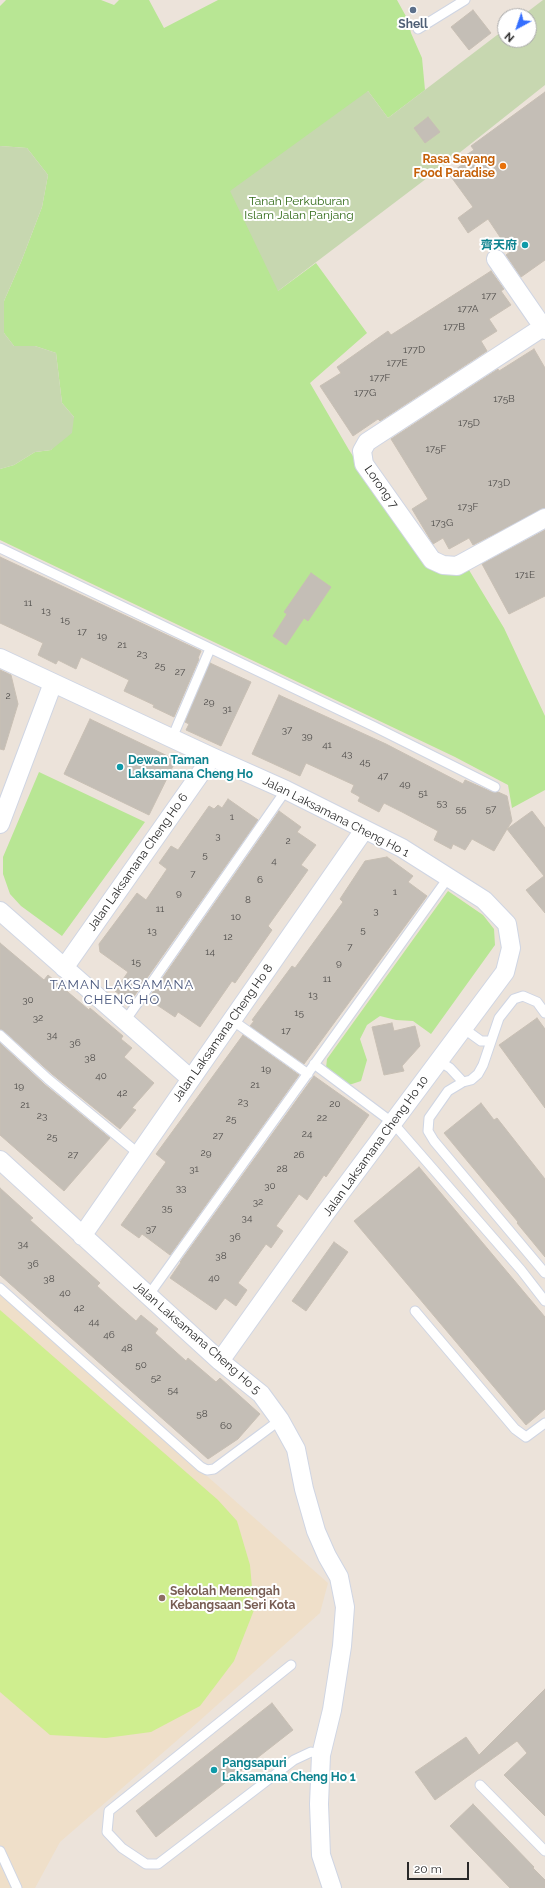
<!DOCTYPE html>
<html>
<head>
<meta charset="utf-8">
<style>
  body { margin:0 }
  #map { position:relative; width:545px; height:1888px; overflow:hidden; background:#ece3da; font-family:Raleway,sans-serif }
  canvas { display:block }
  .north { position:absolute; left:497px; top:8px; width:40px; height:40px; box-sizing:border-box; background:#fff; border:1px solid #a9a9a9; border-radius:50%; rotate:220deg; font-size:11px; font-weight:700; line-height:16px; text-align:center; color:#292929 }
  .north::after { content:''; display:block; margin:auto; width:14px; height:18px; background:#356fff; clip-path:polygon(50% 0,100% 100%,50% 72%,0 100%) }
  .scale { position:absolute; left:407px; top:1862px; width:62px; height:18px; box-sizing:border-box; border:2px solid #292929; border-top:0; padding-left:5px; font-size:12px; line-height:14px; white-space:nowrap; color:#292929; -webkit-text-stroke:3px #fff; paint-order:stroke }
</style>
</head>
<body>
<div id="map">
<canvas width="545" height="1888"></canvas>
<div class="north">N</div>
<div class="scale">20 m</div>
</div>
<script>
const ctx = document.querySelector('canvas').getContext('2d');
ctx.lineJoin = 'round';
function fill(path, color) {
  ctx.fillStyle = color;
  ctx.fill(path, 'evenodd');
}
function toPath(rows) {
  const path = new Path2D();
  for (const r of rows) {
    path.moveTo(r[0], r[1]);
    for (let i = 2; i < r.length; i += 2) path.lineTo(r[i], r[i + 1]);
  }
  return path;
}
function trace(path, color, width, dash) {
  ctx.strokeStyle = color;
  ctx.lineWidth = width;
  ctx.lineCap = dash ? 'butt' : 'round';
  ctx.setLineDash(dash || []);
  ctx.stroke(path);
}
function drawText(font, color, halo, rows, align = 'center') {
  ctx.font = font + ' Raleway,"Noto Sans SC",sans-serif';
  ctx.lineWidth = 4;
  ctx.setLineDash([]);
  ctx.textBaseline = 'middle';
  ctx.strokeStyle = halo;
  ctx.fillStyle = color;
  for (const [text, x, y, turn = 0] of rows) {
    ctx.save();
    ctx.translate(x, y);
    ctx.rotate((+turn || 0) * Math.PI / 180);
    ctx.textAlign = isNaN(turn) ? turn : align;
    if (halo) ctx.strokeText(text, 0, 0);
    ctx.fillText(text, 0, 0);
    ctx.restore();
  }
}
fill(toPath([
  [0,1293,328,1583,320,1613,197,1723,60,1842,35,1888,0,1888]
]), '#efdfc9');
fill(toPath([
  [6,0,101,0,114,5,119,0,149,0,164,28,218,0,397,0,408,20,411,33,422,58,425,90,388,118,368,91,278,291,316,263,367,333,310,383,349,450,424,564,448,575,469,570,504,628,545,716,545,790,512,808,508,785,455,757,0,540,0,469,14,465,35,452,51,450,74,417,62,403,56,353,35,346,14,346,4,333,4,301,21,262,42,207,48,175,27,148,0,146,0,6],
  [39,772,145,822,62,936,21,906,10,894,3,874,3,857],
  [448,891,483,915,494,929,495,945,431,1034,413,1021,396,1020,380,1016,367,1025,360,1039,367,1060,361,1081,349,1085,326,1068,327,1059]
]), '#b8e694');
fill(toPath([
  [543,0,545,0,545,85,439,169,278,291,230,191,368,91,388,118,505,29,505,40,529,40,529,16,522,16],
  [0,146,27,148,48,175,42,207,21,262,4,301,4,333,14,346,35,346,56,353,62,403,74,417,72,433,51,450,35,452,14,465,0,469]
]), '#c7d7b0');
fill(toPath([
  [0,1310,218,1500,237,1521,250,1565,254,1610,234,1661,200,1706,151,1732,106,1738,50,1735,0,1692]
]), '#cfee8f');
const building = toPath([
  [473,10,491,33,469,50,451,27,473,10],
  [545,92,545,260,521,277,506,255,510,252,488,219,468,233,458,218,473,207,449,174,469,160,466,155,474,150,471,146,545,92],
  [428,117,440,132,425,143,414,128,428,117],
  [491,271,504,289,501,291,511,305,489,319,497,331,481,341,487,351,380,421,378,419,353,436,320,386,341,373,337,367,388,331,391,335,491,271],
  [534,349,545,368,545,508,473,545,469,538,449,549,443,538,433,544,412,509,428,499,391,439,498,369,499,371,534,349],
  [545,530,545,596,509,614,482,564,545,530],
  [0,557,201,651,198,658,199,659,174,717,153,707,154,705,124,691,129,680,81,657,76,669,58,660,56,664,38,655,43,643,0,623,0,557],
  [311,573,331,587,308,621,304,618,286,645,273,636,287,614,284,612,311,573],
  [210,663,251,682,221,746,186,730,189,724,185,722,210,663],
  [0,670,11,675,18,704,4,750,0,749,0,670],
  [279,695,386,744,463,784,465,780,492,792,498,792,507,796,512,821,507,829,532,811,545,828,545,913,526,890,544,876,507,829,494,851,472,839,465,850,453,844,451,849,434,840,438,831,402,812,384,803,379,812,358,801,360,797,351,792,354,785,306,763,300,776,252,754,279,695],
  [90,719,176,760,149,815,64,774,90,719],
  [228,799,258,820,130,1002,115,991,128,972,100,952,99,944,137,893,146,900,167,869,159,863,171,846,178,850,209,806,214,809,218,805,222,808,228,799],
  [279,811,301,827,297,832,316,845,301,865,308,870,268,926,272,930,235,983,232,981,200,1027,178,1012,175,1017,148,999,279,811],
  [387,857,413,876,408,882,427,896,304,1064,250,1026,254,1021,252,1020,292,966,295,968,343,902,340,899,365,861,387,857],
  [0,943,44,980,48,975,89,1010,90,1008,123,1036,121,1039,132,1048,124,1057,154,1083,132,1108,136,1110,120,1129,52,1074,4,1031,0,1029,0,943],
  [537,1018,545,1029,545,1108,499,1045,537,1018],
  [392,1023,394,1031,415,1026,420,1046,402,1066,404,1071,384,1075,372,1027,392,1023],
  [243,1035,299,1075,170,1255,142,1234,139,1238,121,1225,166,1162,156,1154,243,1035],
  [0,1043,44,1084,110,1138,64,1191,0,1135,0,1043],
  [314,1076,369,1115,326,1177,324,1175,307,1200,299,1194,276,1226,283,1231,271,1248,266,1244,238,1283,247,1290,236,1306,225,1298,216,1310,170,1278,181,1262,180,1262,314,1076],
  [481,1103,494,1120,497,1118,545,1179,545,1257,517,1223,518,1222,444,1133,481,1103],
  [419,1167,545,1317,545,1409,526,1425,354,1221,419,1167],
  [0,1188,33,1218,30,1220,100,1283,97,1286,119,1306,136,1321,141,1315,158,1329,155,1333,186,1361,188,1358,216,1382,220,1378,260,1414,238,1439,208,1459,0,1275,0,1188],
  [334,1242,348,1252,306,1311,292,1301,334,1242],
  [545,1689,545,1816,504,1775,527,1753,517,1741,435,1800,415,1772,466,1737,479,1755,545,1689],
  [272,1703,293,1730,156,1837,136,1811,272,1703],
  [473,1804,534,1867,533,1868,545,1880,545,1888,510,1888,450,1826,473,1804]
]);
fill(building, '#c4beb6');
trace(building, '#c8bfb4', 1);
const service = toPath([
  [418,29,465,0],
  [0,548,375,727,495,787],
  [172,738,210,649],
  [545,1013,537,1002,523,996,514,999,499,1018,483,1065,478,1074,471,1080,463,1082,448,1091,429,1118,428,1131,434,1141,545,1273],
  [232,1020,308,1074],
  [125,1021,286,790],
  [463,1028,481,1041,491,1041],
  [0,1035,48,1079,139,1154],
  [439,1061,450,1068,463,1082],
  [314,1064,393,1123,521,1270,545,1301],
  [0,1288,201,1467,207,1470,214,1469,280,1420],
  [148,1296,448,878],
  [415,1311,515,1429,526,1437,545,1423],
  [291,1665,109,1811,107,1832,122,1848,146,1864,158,1864,294,1760,311,1752,321,1755],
  [480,1785,545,1851],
  [0,1851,17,1888]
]);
const minor = toPath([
  [496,259,545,330],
  [543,327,367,442,362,451,364,464,432,560,443,565,457,566,545,518],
  [0,658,212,757,286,790,402,848,484,900,507,924,511,948,505,972,324,1215,220,1361],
  [0,824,53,683],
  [0,911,191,1079],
  [64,968,212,757],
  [0,1160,220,1361,261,1394,280,1420,296,1449,304,1489,316,1531,327,1556,339,1577,345,1607,342,1646,332,1710,321,1755,319,1804,321,1855,332,1888],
  [82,1236,364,830]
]);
trace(service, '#cfd5e3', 11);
trace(minor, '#cfd5e3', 20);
trace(service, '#fff', 9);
trace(minor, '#fff', 18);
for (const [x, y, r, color] of [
  [413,10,4,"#5c6f8a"],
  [503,166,4,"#e8710a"],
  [525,245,4,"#0f9aa8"],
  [120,767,4,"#0f9aa8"],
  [162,1598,4,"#8d6e63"],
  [214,1770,4,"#0f9aa8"]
]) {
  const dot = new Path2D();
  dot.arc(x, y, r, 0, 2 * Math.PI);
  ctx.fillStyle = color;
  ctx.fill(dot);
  trace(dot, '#fff', 1.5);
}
drawText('10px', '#504e4c', null, [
  ["177",489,296],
  ["177A",468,309],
  ["177B",454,327],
  ["177D",414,350],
  ["177E",397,363],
  ["177F",380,378],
  ["177G",365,393],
  ["175B",504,399],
  ["175D",469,423],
  ["175F",436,449],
  ["173D",499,483],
  ["173F",468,507],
  ["173G",442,523],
  ["171E",525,575],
  ["11",28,603],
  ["13",46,611],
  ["15",65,620],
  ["17",82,632],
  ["19",102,636],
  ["21",122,645],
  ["23",142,654],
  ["25",160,666],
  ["27",180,672],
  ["2",8,696],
  ["29",209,702],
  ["31",227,709],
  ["37",287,730],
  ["39",307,736],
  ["41",327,745],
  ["43",347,754],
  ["45",365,762],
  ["47",383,776],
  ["49",405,784],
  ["51",423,793],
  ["53",442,803],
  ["55",461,809],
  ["57",491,809],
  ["1",232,817],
  ["3",218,836],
  ["2",288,841],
  ["5",205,855],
  ["4",274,861],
  ["7",193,874],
  ["6",260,880],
  ["1",395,892],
  ["9",179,893],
  ["8",248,900],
  ["11",160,909],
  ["3",376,911],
  ["10",236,917],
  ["5",363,930],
  ["13",152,931],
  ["12",228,937],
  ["7",350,947],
  ["14",210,952],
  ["15",136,962],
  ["9",339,963],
  ["11",327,979],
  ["13",313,995],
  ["30",28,1000],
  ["15",299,1013],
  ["32",38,1018],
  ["17",286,1031],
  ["34",52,1035],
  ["36",75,1043],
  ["38",90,1058],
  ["19",266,1069],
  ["40",101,1076],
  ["21",255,1085],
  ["19",19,1086],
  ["42",122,1093],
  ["23",243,1102],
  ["20",335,1104],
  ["21",25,1105],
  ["23",42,1116],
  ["22",322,1118],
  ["25",231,1119],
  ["24",307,1134],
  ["27",218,1136],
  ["25",52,1137],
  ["29",206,1153],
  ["27",73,1155],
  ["26",299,1155],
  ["31",194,1169],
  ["28",282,1169],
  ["30",270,1186],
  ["33",181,1188],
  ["32",258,1202],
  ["35",167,1208],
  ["34",247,1218],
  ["37",151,1229],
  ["36",235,1237],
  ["34",23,1244],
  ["38",221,1256],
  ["36",33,1264],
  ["40",214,1278],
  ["38",49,1279],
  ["40",65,1293],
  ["42",79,1308],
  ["44",94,1322],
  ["46",109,1335],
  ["48",127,1348],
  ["50",141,1365],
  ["52",156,1378],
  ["54",173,1390],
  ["58",202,1414],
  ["60",226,1426]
]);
drawText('bold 12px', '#4e5e75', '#fff', [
  ["Shell",413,24]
]);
drawText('bold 12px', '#c56008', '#fff', [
  ["Rasa Sayang",495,159],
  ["Food Paradise",495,173]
], 'right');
drawText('12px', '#306916', '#fff', [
  ["Tanah Perkuburan",299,201],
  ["Islam Jalan Panjang",299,215]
]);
drawText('bold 12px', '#0d838f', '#fff', [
  ["齊天府",517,245,"right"],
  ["Dewan Taman",128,760],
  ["Laksamana Cheng Ho",128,774],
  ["Pangsapuri",222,1763],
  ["Laksamana Cheng Ho 1",222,1777]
], 'left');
drawText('12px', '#292929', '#fff', [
  ["Lorong 7",381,487,55],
  ["Jalan Laksamana Cheng Ho 1",336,817,27],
  ["Jalan Laksamana Cheng Ho 6",138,862,-55],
  ["Jalan Laksamana Cheng Ho 8",223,1033,-55],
  ["Jalan Laksamana Cheng Ho 10",376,1146,-54],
  ["Jalan Laksamana Cheng Ho 5",197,1338,41]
]);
drawText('bold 12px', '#785e54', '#fff', [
  ["Sekolah Menengah",170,1591],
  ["Kebangsaan Seri Kota",170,1605]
], 'left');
ctx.letterSpacing = '1px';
drawText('13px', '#48567c', '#fff', [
  ["TAMAN LAKSAMANA",122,985],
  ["CHENG HO",122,1000]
]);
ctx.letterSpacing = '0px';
</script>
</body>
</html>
